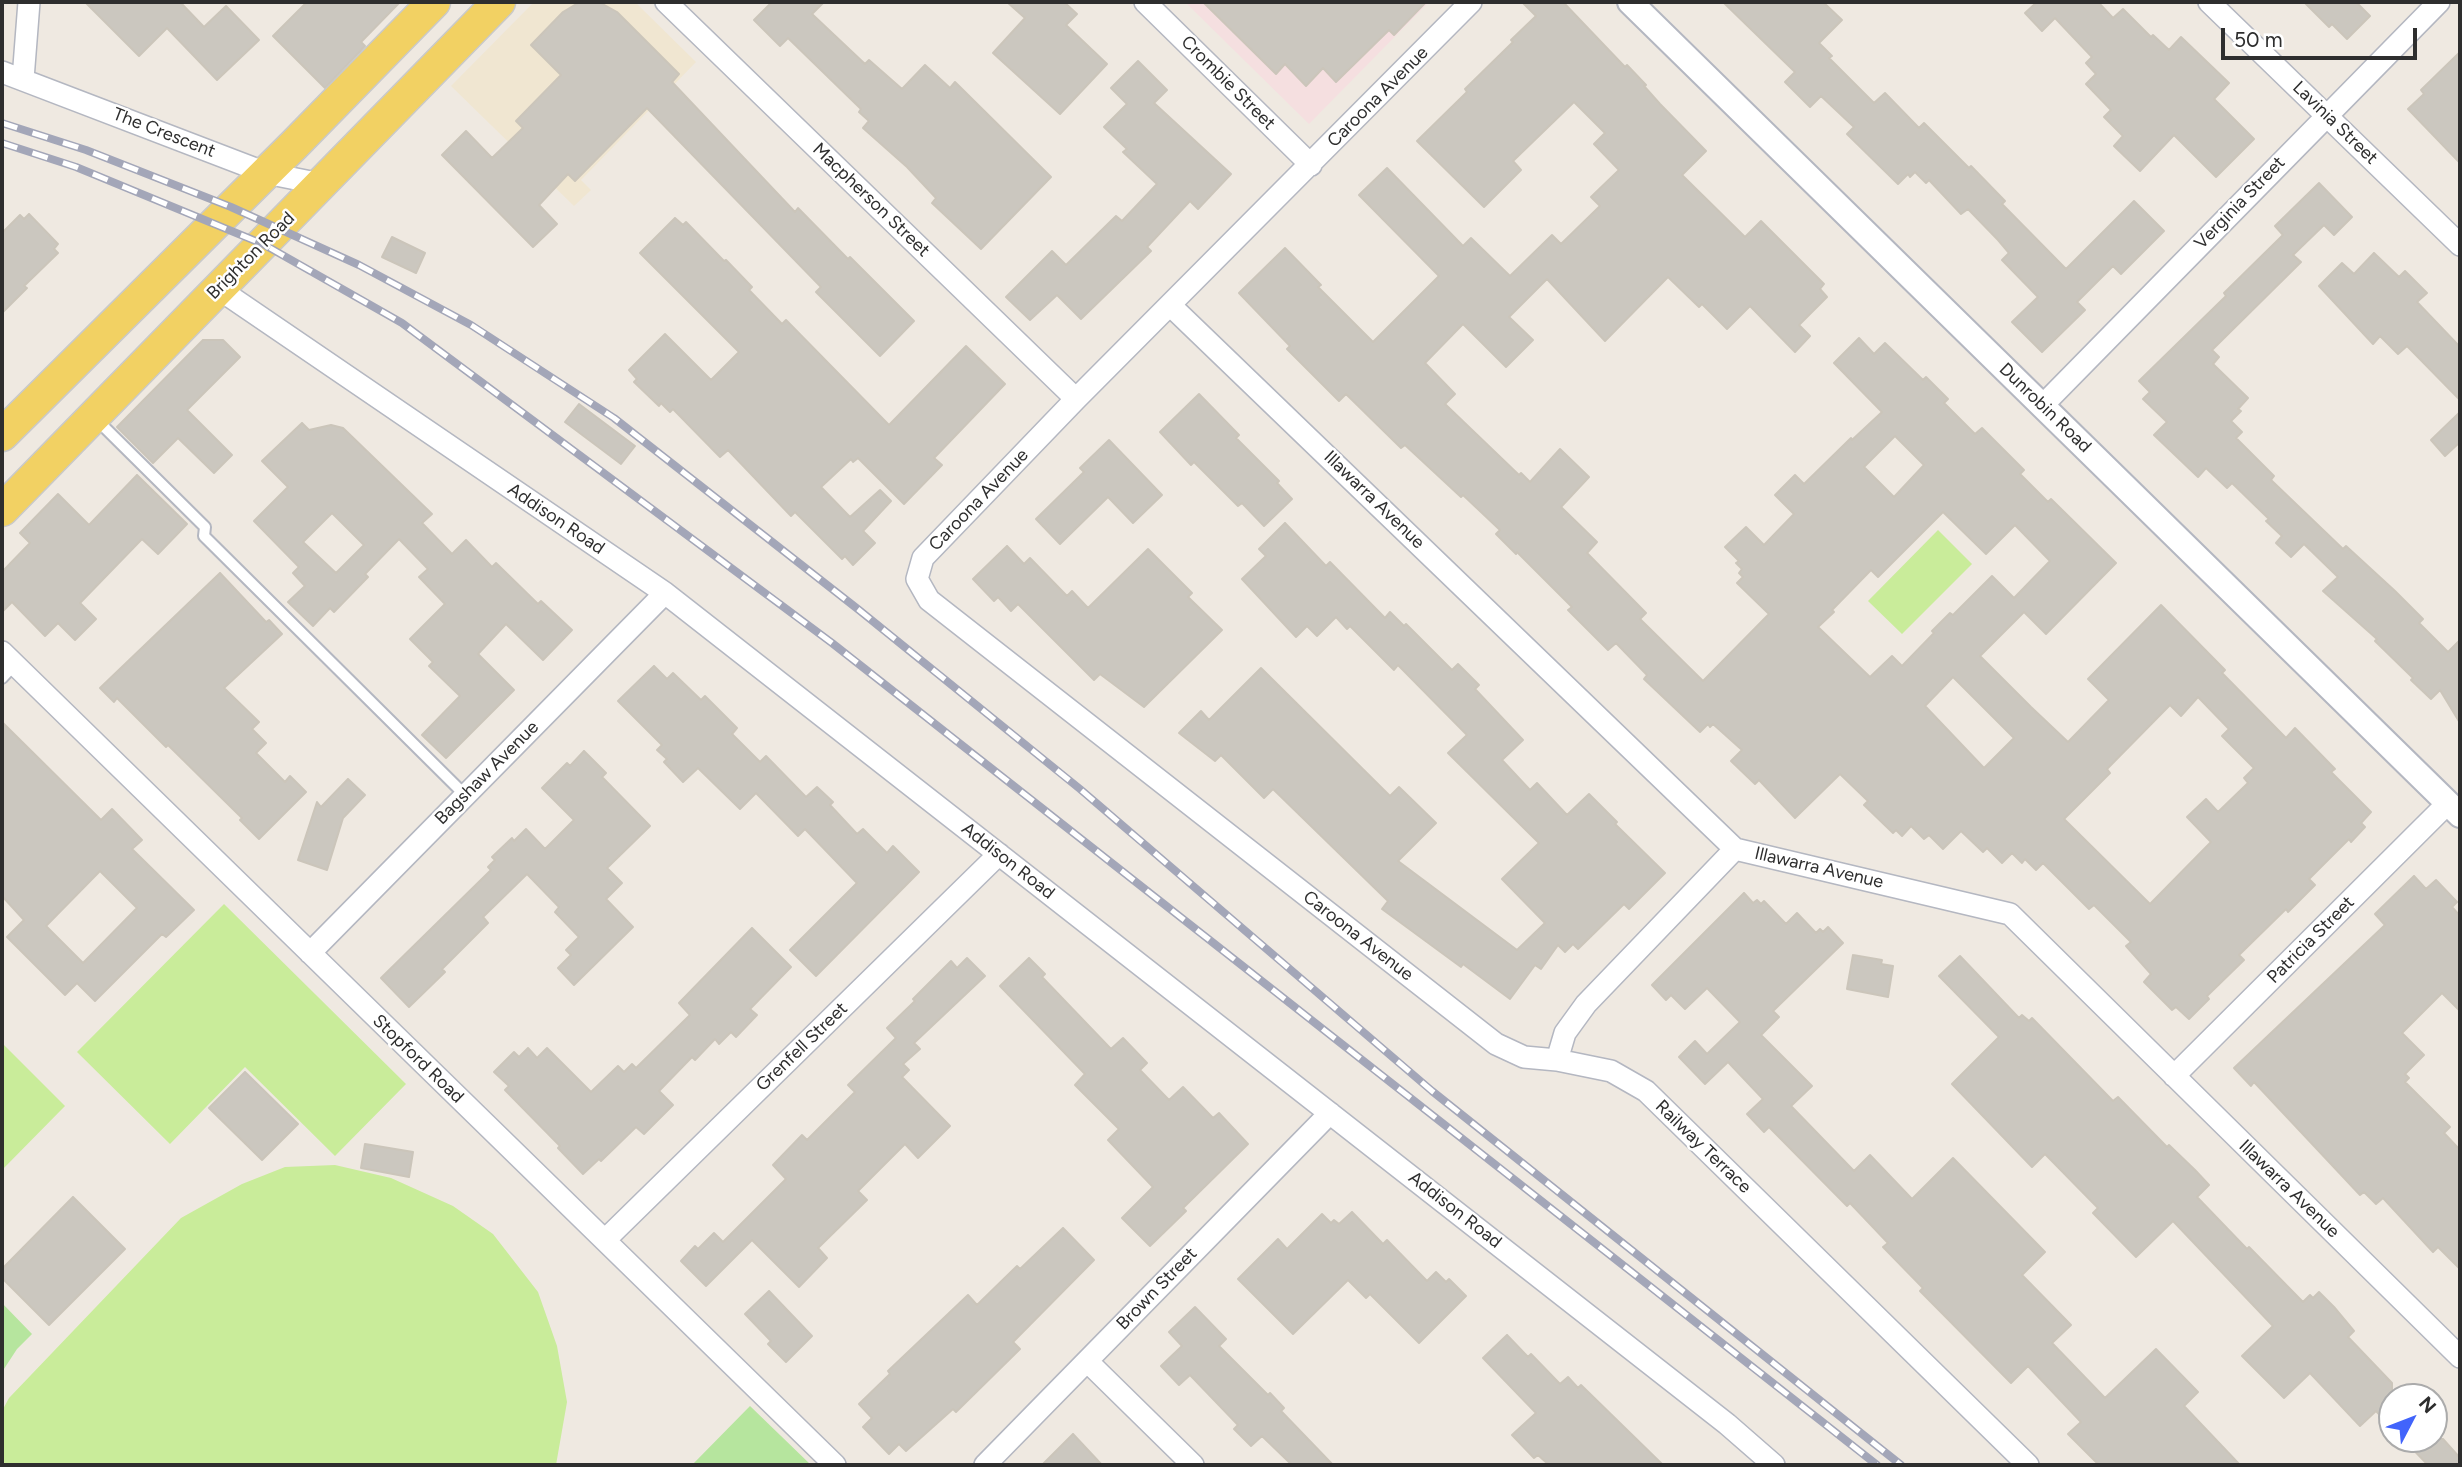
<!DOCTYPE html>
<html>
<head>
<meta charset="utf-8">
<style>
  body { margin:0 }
  #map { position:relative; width:2462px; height:1467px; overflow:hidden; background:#efe9e1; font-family:Figtree,sans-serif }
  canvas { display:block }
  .frame { position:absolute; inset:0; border:4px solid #2e2e2e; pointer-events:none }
  .north { position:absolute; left:2378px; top:1383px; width:70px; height:70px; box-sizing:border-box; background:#fff; border:2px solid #ababab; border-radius:50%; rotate:48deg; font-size:19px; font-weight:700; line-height:28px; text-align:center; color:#2e2e2e }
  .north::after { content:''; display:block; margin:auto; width:24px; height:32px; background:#4264fb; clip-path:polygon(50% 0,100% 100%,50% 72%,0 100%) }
  .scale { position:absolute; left:2221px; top:28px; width:196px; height:32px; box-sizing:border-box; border:4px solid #2e2e2e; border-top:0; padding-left:9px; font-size:21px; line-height:24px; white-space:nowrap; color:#2e2e2e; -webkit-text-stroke:5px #fff; paint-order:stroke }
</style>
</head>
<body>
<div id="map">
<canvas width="2462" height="1467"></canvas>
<div class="frame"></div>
<div class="north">N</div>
<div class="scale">50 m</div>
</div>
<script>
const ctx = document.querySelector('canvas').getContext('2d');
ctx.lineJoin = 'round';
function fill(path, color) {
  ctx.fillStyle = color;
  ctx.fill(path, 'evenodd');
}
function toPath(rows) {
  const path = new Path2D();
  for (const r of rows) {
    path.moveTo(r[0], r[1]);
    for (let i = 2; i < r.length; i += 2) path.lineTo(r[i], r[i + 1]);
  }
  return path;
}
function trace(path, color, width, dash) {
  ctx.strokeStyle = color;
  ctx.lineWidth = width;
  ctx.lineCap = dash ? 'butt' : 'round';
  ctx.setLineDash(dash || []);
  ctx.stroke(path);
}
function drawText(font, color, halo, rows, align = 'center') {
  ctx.font = font + ' Figtree,sans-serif';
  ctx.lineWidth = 5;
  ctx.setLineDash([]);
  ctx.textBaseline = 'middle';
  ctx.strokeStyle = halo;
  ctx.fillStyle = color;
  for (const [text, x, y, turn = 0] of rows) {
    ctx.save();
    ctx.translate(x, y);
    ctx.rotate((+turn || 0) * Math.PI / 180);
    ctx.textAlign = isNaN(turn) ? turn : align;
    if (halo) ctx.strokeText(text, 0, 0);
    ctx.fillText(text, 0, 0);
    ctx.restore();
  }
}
fill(toPath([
  [534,2,635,2,696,62,581,180,591,190,574,206,451,86]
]), '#f0e6d1');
fill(toPath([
  [1185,2,1429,2,1309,124]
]), '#f5dfe0');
fill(toPath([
  [2,1303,32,1334,17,1349,2,1372],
  [750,1406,811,1465,692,1465]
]), '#b6e59e');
fill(toPath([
  [1938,530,1972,564,1902,634,1868,601],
  [224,904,406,1084,335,1156,245,1067,170,1144,77,1052],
  [2,1043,65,1106,2,1170],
  [335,1165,391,1178,453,1206,493,1234,538,1292,557,1346,567,1402,556,1465,2,1465,2,1411,9,1398,181,1218,242,1184,285,1167]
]), '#c9ec9a');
const building = toPath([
  [85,2,180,2,204,27,226,6,259,40,217,80,167,28,139,56,85,2],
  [307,2,400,2,361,42,365,46,325,88,273,36,307,2],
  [599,2,617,12,679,74,672,82,795,212,798,208,848,259,850,257,914,321,880,356,816,292,821,287,647,108,575,181,568,174,539,205,557,224,533,247,442,155,466,131,492,158,523,128,516,121,561,75,531,45,563,12,578,3,599,2],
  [772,2,824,2,812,14,865,64,869,60,902,89,925,65,950,88,955,82,1051,177,981,249,932,203,936,198,907,167,863,128,869,121,859,112,861,109,788,38,780,46,754,20,772,2],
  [1007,2,1064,2,1077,14,1066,25,1107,64,1060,114,993,53,1025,18,1007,2],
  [1203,2,1426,2,1394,35,1389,30,1336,82,1323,68,1306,86,1285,64,1276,74,1203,2],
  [1522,2,1563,2,1625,67,1627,65,1646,85,1644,86,1660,104,1706,151,1682,175,1745,237,1761,221,1824,284,1820,289,1827,297,1799,325,1810,336,1795,352,1750,306,1727,329,1702,304,1699,307,1668,277,1605,341,1547,279,1509,317,1533,340,1506,367,1463,324,1425,363,1455,394,1445,404,1519,475,1521,473,1530,482,1560,449,1589,477,1561,507,1597,542,1587,553,1646,613,1640,619,1703,681,1769,614,1737,583,1743,577,1739,573,1742,569,1736,563,1739,561,1725,547,1746,527,1764,545,1794,514,1775,495,1795,475,1804,484,1851,438,1852,440,1882,412,1834,363,1859,338,1874,354,1885,343,1923,380,1926,377,1948,399,1944,403,1975,434,1982,428,2024,470,2020,474,2048,502,2051,499,2116,563,2046,634,2024,612,1980,656,2031,707,2068,742,2109,700,2088,679,2161,605,2225,670,2222,673,2286,738,2295,728,2335,769,2331,772,2371,812,2361,823,2365,827,2351,842,2349,839,2309,879,2315,885,2288,912,2286,909,2239,955,2244,960,2207,996,2209,999,2189,1019,2176,1007,2172,1010,2144,982,2151,974,2126,946,2131,942,2094,905,2089,909,2043,863,2036,870,2025,859,2022,863,2012,853,2002,863,1987,848,1983,852,1961,831,1943,849,1929,835,1924,839,1911,826,1902,836,1896,830,1893,833,1864,805,1868,801,1840,774,1795,818,1759,780,1755,784,1731,761,1742,750,1713,724,1710,727,1708,724,1700,732,1644,679,1647,675,1616,643,1608,650,1568,610,1572,607,1517,552,1516,554,1496,534,1500,530,1463,495,1461,497,1405,445,1401,448,1346,394,1339,401,1287,349,1290,346,1239,293,1285,248,1321,285,1318,287,1373,342,1439,276,1359,195,1387,168,1463,246,1471,238,1510,276,1552,235,1561,244,1600,206,1591,197,1619,170,1594,144,1605,133,1574,102,1513,161,1521,170,1484,207,1417,141,1467,92,1465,89,1513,42,1511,40,1536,16,1522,2],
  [1895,436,1924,465,1894,497,1864,467,1895,436],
  [1943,512,1986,554,2015,525,2050,561,2014,598,1992,576,1953,615,1950,613,1932,631,1934,633,1902,666,1892,656,1870,677,1818,627,1834,612,1832,610,1871,570,1878,577,1943,512],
  [1953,677,2014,738,1984,768,1925,706,1953,677],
  [2198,697,2229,729,2222,736,2254,768,2244,778,2248,783,2218,812,2206,799,2187,817,2211,842,2150,904,2064,819,2110,773,2107,769,2170,705,2181,716,2198,697],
  [1723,2,1823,2,1842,20,1819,43,1832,56,1829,58,1874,103,1885,93,1919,128,1924,123,1969,168,1971,166,2005,201,2002,204,2066,269,2134,201,2164,231,2121,274,2113,266,2077,302,2085,310,2042,352,2012,322,2038,297,2002,260,2009,253,1998,240,1968,209,1961,214,1929,180,1926,183,1915,172,1910,177,1908,174,1898,184,1847,134,1854,127,1821,96,1810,107,1785,82,1795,72,1723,2],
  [2037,2,2098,2,2113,18,2123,9,2151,37,2153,35,2169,50,2181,37,2229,83,2214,99,2254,139,2216,177,2174,135,2140,171,2114,146,2123,136,2104,117,2111,110,2086,84,2096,74,2086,63,2092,57,2055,18,2042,31,2025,13,2037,2],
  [2304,2,2356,2,2370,16,2347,39,2332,24,2329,27,2304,2],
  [2460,52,2460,163,2408,109,2424,94,2421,90,2460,52],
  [1138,61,1167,90,1154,103,1231,174,1198,209,1190,201,1147,247,1151,251,1081,319,1057,295,1030,320,1006,297,1052,251,1066,265,1116,216,1122,221,1157,184,1123,152,1127,149,1104,127,1127,104,1111,88,1138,61],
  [2319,183,2352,217,2334,235,2324,225,2293,255,2301,262,2212,350,2219,357,2213,364,2248,398,2238,409,2241,411,2231,421,2242,432,2236,438,2274,476,2271,480,2343,549,2346,546,2395,591,2423,619,2419,623,2448,652,2460,640,2460,723,2440,690,2431,699,2411,680,2413,678,2375,641,2377,639,2323,591,2338,577,2304,544,2291,557,2276,543,2282,536,2266,521,2269,519,2232,483,2227,488,2206,468,2198,477,2154,435,2167,422,2143,399,2150,392,2139,381,2226,296,2224,293,2283,235,2275,226,2319,183],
  [29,214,58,244,54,249,58,253,24,286,27,288,2,313,2,233,20,215,24,219,29,214],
  [675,218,683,225,686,222,724,261,726,260,752,287,749,290,782,324,786,320,889,425,966,346,1005,384,934,458,942,465,904,504,858,458,853,462,851,459,821,487,850,517,880,490,891,501,863,531,875,543,853,565,845,556,842,559,795,512,791,516,728,450,720,457,673,409,670,412,661,403,659,406,634,382,637,379,629,370,665,334,711,380,739,352,640,253,675,218],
  [392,237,425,253,416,273,382,257,392,237],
  [2374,253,2399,277,2405,271,2427,293,2417,302,2460,347,2460,400,2407,346,2398,354,2380,336,2373,344,2319,286,2342,263,2354,274,2374,253],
  [203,340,223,340,240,357,187,410,232,455,214,473,178,438,153,463,117,427,203,340],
  [1199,394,1239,435,1236,438,1279,481,1277,483,1292,499,1264,526,1242,503,1238,506,1194,462,1191,465,1160,432,1199,394],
  [579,404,635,446,621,464,565,422,579,404],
  [2460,412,2460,442,2445,456,2431,440,2460,412],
  [302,423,309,430,331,425,343,428,432,514,422,523,452,554,466,540,492,567,496,563,538,604,541,601,572,630,543,660,506,624,478,654,514,690,446,758,422,735,460,696,429,666,433,662,410,639,445,604,419,577,428,569,399,539,365,574,368,577,334,612,330,608,313,626,288,602,305,586,293,573,299,567,254,521,288,487,262,461,302,423],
  [332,513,364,545,336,573,303,542,332,513],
  [1109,440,1162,495,1133,523,1108,497,1060,544,1036,519,1084,472,1080,468,1109,440],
  [137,475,187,524,158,554,142,539,80,603,96,619,75,640,58,623,45,636,12,602,2,612,2,572,30,543,20,533,58,494,89,525,137,475],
  [1285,523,1326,566,1330,562,1385,618,1390,612,1404,626,1406,624,1452,670,1458,664,1479,685,1475,689,1523,740,1502,760,1530,790,1537,783,1567,815,1589,794,1617,822,1615,824,1665,873,1629,909,1624,904,1578,949,1573,944,1565,952,1558,945,1541,969,1535,965,1510,999,1463,964,1461,967,1382,909,1388,901,1273,789,1264,798,1221,755,1215,761,1179,733,1201,711,1209,720,1261,668,1390,796,1399,787,1436,823,1398,861,1517,950,1545,923,1502,879,1539,843,1448,753,1467,735,1398,665,1394,670,1350,626,1347,629,1336,617,1317,636,1307,626,1296,637,1242,579,1266,556,1259,549,1285,523],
  [1007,546,1024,564,1030,558,1067,596,1072,591,1088,608,1148,549,1192,593,1188,597,1222,630,1144,707,1100,674,1094,680,1018,604,1011,611,998,597,994,601,973,579,1007,546],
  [220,573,266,622,269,620,282,634,224,688,259,722,252,729,266,743,256,753,285,782,290,776,306,792,259,839,240,820,242,818,168,745,166,747,117,698,114,702,100,688,220,573],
  [654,666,667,679,673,673,701,700,705,696,737,728,732,734,760,762,766,756,806,797,817,787,833,802,830,805,857,834,863,829,887,853,893,846,919,872,816,976,790,950,857,883,805,829,798,836,756,793,740,809,698,768,683,782,664,762,667,759,657,750,662,745,618,701,654,666],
  [2,722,101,820,112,809,142,840,132,849,194,910,166,937,162,934,95,1001,77,983,65,995,7,937,24,920,2,896,2,722],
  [100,871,137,908,83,963,46,926,100,871],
  [584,751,606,773,602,777,650,826,607,868,622,883,606,899,633,927,574,985,558,968,571,955,566,950,579,937,555,912,559,907,527,874,483,917,488,923,442,969,445,972,409,1007,381,978,491,870,488,867,495,860,492,857,512,838,514,841,526,829,545,849,574,820,542,788,567,763,570,766,584,751],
  [348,779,365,795,343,818,327,870,298,860,317,802,321,807,348,779],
  [2414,876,2426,889,2436,880,2457,902,2452,907,2460,916,2460,1011,2442,993,2402,1033,2424,1055,2405,1074,2409,1078,2405,1082,2450,1127,2444,1133,2460,1150,2460,1269,2438,1247,2433,1252,2383,1198,2376,1204,2364,1192,2360,1195,2254,1082,2251,1086,2234,1068,2385,925,2375,914,2414,876],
  [1744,893,1753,903,1757,900,1761,904,1764,901,1786,924,1797,913,1816,933,1820,929,1823,932,1828,927,1843,943,1773,1011,1779,1017,1761,1035,1812,1086,1791,1106,1854,1171,1870,1155,1912,1199,1953,1158,2045,1252,2022,1275,2071,1325,2052,1343,2105,1398,2156,1349,2198,1392,2184,1406,2240,1465,2099,1465,2068,1434,2081,1422,2028,1366,2011,1383,1920,1291,1923,1288,1883,1247,1888,1243,1850,1203,1847,1206,1769,1127,1764,1132,1747,1114,1763,1099,1728,1062,1705,1084,1679,1057,1695,1041,1707,1054,1740,1022,1707,988,1685,1009,1671,995,1666,1000,1652,985,1744,893],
  [752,928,791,967,750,1009,757,1015,736,1037,731,1032,719,1044,715,1039,695,1060,692,1057,659,1091,673,1105,644,1134,636,1127,601,1161,599,1159,583,1174,558,1148,560,1146,505,1090,509,1086,494,1072,514,1052,519,1057,528,1048,537,1058,547,1048,591,1092,618,1066,624,1072,632,1064,636,1068,690,1015,679,1003,752,928],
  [1853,955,1882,960,1881,964,1893,966,1888,997,1847,989,1853,955],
  [1960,956,2019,1018,2022,1015,2029,1021,2032,1018,2113,1101,2118,1097,2167,1147,2169,1145,2195,1170,2209,1185,2197,1197,2247,1249,2249,1247,2300,1299,2303,1302,2310,1295,2313,1298,2319,1292,2334,1307,2354,1331,2348,1337,2392,1383,2392,1428,2376,1411,2360,1426,2310,1373,2284,1398,2242,1356,2273,1326,2173,1221,2136,1257,2093,1213,2098,1208,2045,1154,2032,1167,1952,1084,1999,1037,1939,976,1960,956],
  [967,958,985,976,914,1043,920,1049,903,1064,909,1070,902,1077,950,1126,918,1158,905,1144,858,1191,867,1200,818,1248,827,1258,799,1287,752,1240,706,1286,681,1261,695,1246,698,1249,714,1233,723,1242,786,1179,773,1165,802,1135,807,1140,855,1092,848,1085,896,1038,887,1028,915,1001,913,999,951,961,957,968,967,958],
  [1029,958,1045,974,1042,977,1111,1049,1123,1038,1147,1063,1140,1070,1169,1100,1183,1087,1213,1118,1219,1113,1248,1144,1183,1208,1186,1211,1150,1246,1122,1218,1153,1187,1108,1140,1119,1129,1075,1085,1085,1074,1000,986,1029,958],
  [245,1072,298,1124,262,1160,209,1108,245,1072],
  [365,1144,413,1152,409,1177,361,1168,365,1144],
  [73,1197,125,1249,49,1325,2,1278,2,1269,73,1197],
  [1352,1212,1383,1244,1387,1240,1427,1281,1436,1272,1446,1282,1449,1279,1466,1296,1419,1343,1370,1294,1366,1298,1348,1280,1293,1334,1238,1279,1278,1239,1287,1249,1322,1214,1331,1223,1334,1220,1339,1224,1352,1212],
  [1063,1228,1094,1260,1013,1342,1020,1349,956,1412,953,1409,906,1451,899,1444,889,1454,863,1427,872,1418,859,1404,890,1374,888,1371,968,1295,977,1305,1017,1266,1020,1269,1063,1228],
  [769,1291,812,1336,786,1362,768,1344,771,1341,745,1314,769,1291],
  [1195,1307,1226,1339,1219,1346,1268,1395,1270,1393,1284,1408,1281,1411,1333,1465,1292,1465,1262,1436,1251,1446,1234,1429,1238,1425,1190,1375,1179,1385,1161,1366,1182,1346,1169,1332,1195,1307],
  [1507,1335,1528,1357,1531,1354,1560,1384,1568,1377,1578,1388,1581,1385,1663,1465,1549,1465,1538,1455,1534,1458,1512,1435,1536,1413,1483,1358,1507,1335],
  [1073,1434,1102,1465,1042,1465,1073,1434],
  [2403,1439,2443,1439,2460,1458,2460,1465,2428,1465,2403,1439]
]);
fill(building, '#cbc7bf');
trace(building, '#cbc5ba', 2);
const service = toPath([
  [95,418,205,527,204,536,465,795],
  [2,678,15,664]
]);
const minor = toPath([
  [666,2,1076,399],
  [1145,2,1311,165],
  [1471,2,1076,399,923,558,917,579,929,600,1496,1044,1524,1057,1557,1060,1611,1071,1646,1091,2028,1465],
  [2209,2,2460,245],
  [2,72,266,173,311,182,329,177],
  [23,79,29,2],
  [219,289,665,593,1727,1424,1774,1465],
  [1170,305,1735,849,2010,914,2460,1357],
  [2042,406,2439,2],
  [2,652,835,1465],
  [310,953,665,593],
  [1557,1060,1565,1033,1586,1004,1735,849],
  [2174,1076,2448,803],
  [605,1240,999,854],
  [1087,1361,1193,1465],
  [985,1465,1330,1113]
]);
const tertiary = toPath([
  [1630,2,2460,815]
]);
const primary = toPath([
  [2,435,294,145,434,2],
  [2,510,499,2]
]);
trace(service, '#b4b7c1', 14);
trace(minor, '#b4b7c1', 24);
trace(tertiary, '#b4b7c1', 28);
trace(primary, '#c9c9c9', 35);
trace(service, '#fff', 10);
trace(minor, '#fff', 21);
trace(tertiary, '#fff', 24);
trace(primary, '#f2d163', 32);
const rail = toPath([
  [2,123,86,150,231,207,359,265,471,325,614,418,859,610,1080,789,1432,1091,1901,1465],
  [2,143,76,167,263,244,402,323,832,643,1877,1465]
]);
trace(rail, '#a3a6b8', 8);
trace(rail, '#fff', 5, [16]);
drawText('18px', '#2e2e2e', '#fff', [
  ["Crombie Street",1228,83,45],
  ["Caroona Avenue",1378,97,-45],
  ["Lavinia Street",2335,123,44],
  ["The Crescent",164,133,21],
  ["Macpherson Street",871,200,44],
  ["Verginia Street",2240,203,-46],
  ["Brighton Road",251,256,-45],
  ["Dunrobin Road",2045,408,44],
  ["Caroona Avenue",979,500,-46],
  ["Illawarra Avenue",1374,500,44],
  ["Addison Road",556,519,34],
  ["Bagshaw Avenue",487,773,-45],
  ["Addison Road",1008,861,38],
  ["Illawarra Avenue",1819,868,13],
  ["Caroona Avenue",1358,936,38],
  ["Patricia Street",2311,940,-45],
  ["Grenfell Street",802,1047,-44],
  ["Stopford Road",418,1059,44],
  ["Railway Terrace",1703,1147,44],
  ["Illawarra Avenue",2289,1189,44],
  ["Addison Road",1455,1210,38],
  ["Brown Street",1157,1289,-46]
]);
</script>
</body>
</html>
